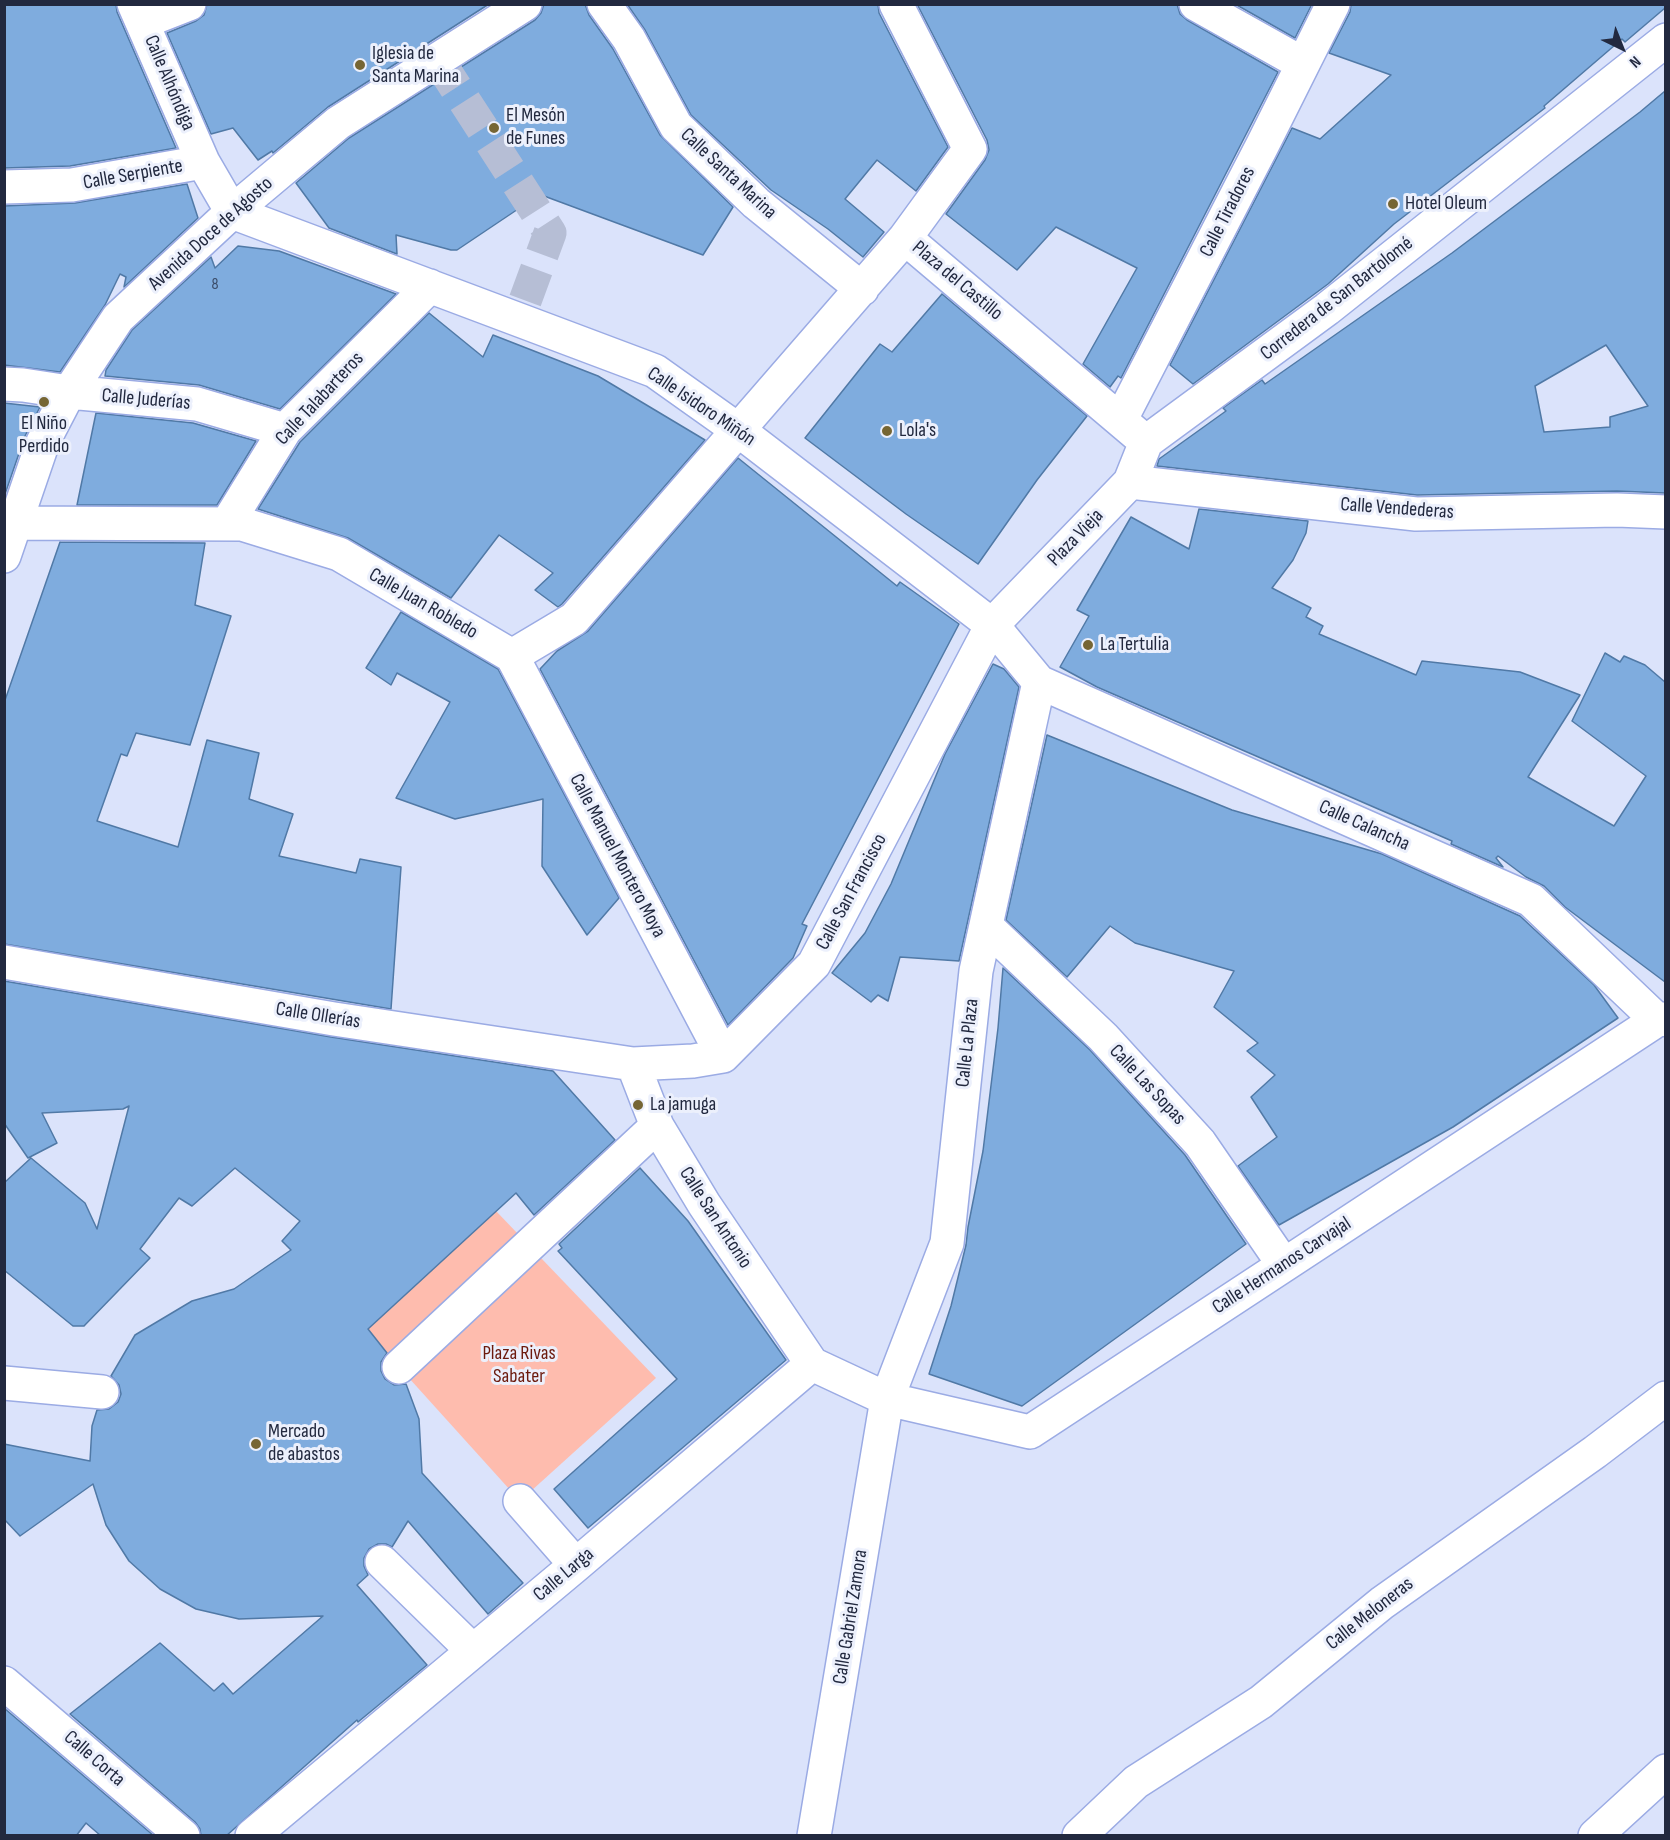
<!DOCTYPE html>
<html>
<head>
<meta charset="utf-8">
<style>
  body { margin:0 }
  #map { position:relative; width:1670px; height:1840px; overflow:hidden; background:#dbe3fb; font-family:"Sofia Sans Condensed",sans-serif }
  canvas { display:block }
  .frame { position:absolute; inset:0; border:6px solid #22293f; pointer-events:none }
  .north { position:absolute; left:1592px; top:18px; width:60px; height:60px; -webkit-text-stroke:4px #ecf0fc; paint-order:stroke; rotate:137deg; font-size:16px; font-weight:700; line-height:24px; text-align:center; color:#22293f }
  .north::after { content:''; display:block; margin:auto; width:21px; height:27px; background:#22293f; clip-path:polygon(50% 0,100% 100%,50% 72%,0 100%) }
</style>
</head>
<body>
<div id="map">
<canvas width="1670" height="1840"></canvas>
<div class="frame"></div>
<div class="north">N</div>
</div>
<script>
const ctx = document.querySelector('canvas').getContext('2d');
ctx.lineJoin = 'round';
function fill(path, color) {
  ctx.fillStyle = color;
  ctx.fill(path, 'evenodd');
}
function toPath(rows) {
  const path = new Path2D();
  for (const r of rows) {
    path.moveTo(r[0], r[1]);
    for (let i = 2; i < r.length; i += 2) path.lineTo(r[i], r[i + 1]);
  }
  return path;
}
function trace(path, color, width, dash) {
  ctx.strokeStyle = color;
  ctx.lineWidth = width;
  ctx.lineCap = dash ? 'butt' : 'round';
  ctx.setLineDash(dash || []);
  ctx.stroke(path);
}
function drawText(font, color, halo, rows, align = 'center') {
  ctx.font = font + ' "Sofia Sans Condensed",sans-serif';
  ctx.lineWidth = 6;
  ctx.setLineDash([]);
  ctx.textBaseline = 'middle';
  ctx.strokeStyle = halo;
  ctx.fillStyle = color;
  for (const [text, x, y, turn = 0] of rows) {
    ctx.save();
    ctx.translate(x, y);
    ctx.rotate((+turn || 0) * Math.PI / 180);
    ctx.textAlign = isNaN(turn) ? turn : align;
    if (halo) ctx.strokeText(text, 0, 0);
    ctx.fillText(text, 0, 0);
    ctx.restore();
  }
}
fill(toPath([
  [496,1211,656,1378,520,1501,399,1367,368,1329]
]), '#febcae');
const building = toPath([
  [4,4,116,4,117,12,176,148,70,166,4,168,4,4],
  [207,4,489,4,328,107,273,153,272,151,258,160,233,128,211,134,167,33,196,21,204,15,207,4],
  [544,4,585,4,589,15,613,49,660,135,733,207,703,255,544,196,542,193,457,250,451,250,396,235,397,254,329,228,296,183,349,138,535,20,541,13,544,4],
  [627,4,878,4,879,13,948,147,916,191,877,160,845,199,884,232,863,257,828,229,771,190,691,115,645,30,627,4],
  [917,4,1177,4,1180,14,1187,20,1278,72,1121,378,1118,376,1110,387,1083,364,1137,268,1056,227,1017,270,946,214,985,160,989,150,987,140,917,4],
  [1235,4,1312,4,1295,38,1235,4],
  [1351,4,1665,4,1665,8,1625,42,1622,39,1544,106,1545,108,1394,224,1328,284,1193,384,1170,365,1292,128,1320,139,1391,75,1329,53,1350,12,1351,4],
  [1665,91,1665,493,1617,491,1417,495,1157,466,1159,459,1226,411,1223,408,1262,380,1265,384,1452,253,1640,112,1665,91],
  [1606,345,1648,406,1610,417,1610,427,1544,432,1535,386,1606,345],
  [187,184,198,218,124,287,126,277,120,274,105,305,60,372,4,365,4,206,75,203,187,184],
  [238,246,279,251,396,294,280,409,199,385,105,376,106,370,132,330,211,257,215,268,238,246],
  [942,294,1087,416,1037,480,978,564,906,514,805,438,880,344,892,352,942,294],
  [429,313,483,357,493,335,598,376,705,440,562,604,558,607,535,590,553,573,499,535,451,598,348,538,258,509,300,442,429,313],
  [4,403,40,407,25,436,4,497,4,403],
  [96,413,193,423,256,441,217,505,77,505,96,413],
  [738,458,897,586,900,582,959,624,802,924,807,926,793,958,728,1025,540,669,557,651,588,631,738,458],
  [1199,509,1308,521,1306,533,1293,560,1272,588,1311,608,1306,617,1323,626,1319,634,1416,675,1422,661,1520,672,1580,695,1528,777,1614,826,1646,776,1572,721,1605,653,1620,662,1624,656,1645,665,1665,682,1665,982,1565,907,1544,886,1526,877,1498,856,1496,858,1503,867,1451,844,1452,841,1097,687,1060,667,1089,616,1077,610,1131,517,1189,549,1199,509],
  [60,542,205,543,195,605,231,616,190,745,136,733,127,756,121,754,97,821,178,847,207,740,259,753,249,799,293,814,279,856,356,873,360,859,401,867,391,1009,4,944,4,703,60,542],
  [401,612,498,669,619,898,587,935,542,866,543,799,455,819,396,798,450,702,397,673,391,685,366,668,401,612],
  [993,664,1004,669,1019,687,959,961,900,957,888,1001,878,995,871,1002,832,973,865,933,891,884,945,754,993,664],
  [1047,735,1232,810,1382,854,1520,916,1594,985,1618,1018,1453,1127,1279,1225,1238,1166,1277,1137,1251,1097,1275,1075,1247,1051,1258,1043,1214,1007,1234,971,1135,943,1110,926,1067,977,1006,920,1047,735],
  [1003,968,1090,1050,1185,1155,1246,1244,1022,1406,929,1374,951,1306,966,1245,968,1227,983,1151,998,1028,1003,968],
  [4,981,331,1037,553,1071,615,1140,534,1215,516,1193,368,1329,387,1353,381,1362,381,1371,385,1379,394,1385,406,1384,419,1419,422,1473,523,1583,488,1614,408,1521,392,1547,386,1544,378,1544,369,1549,364,1558,364,1566,368,1575,357,1585,427,1665,358,1722,357,1720,226,1836,201,1836,200,1829,195,1822,70,1714,160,1643,214,1691,223,1683,233,1694,323,1616,239,1619,196,1609,160,1589,129,1561,106,1525,93,1484,20,1536,4,1519,4,1444,90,1461,92,1426,97,1410,109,1409,118,1402,121,1394,119,1385,111,1376,135,1335,192,1301,234,1289,291,1250,282,1241,300,1221,235,1168,192,1206,179,1198,140,1249,150,1258,84,1326,73,1326,4,1270,4,1183,31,1158,85,1203,97,1229,129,1106,123,1109,42,1113,57,1143,28,1158,4,1123,4,981],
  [640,1168,688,1221,786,1360,588,1528,554,1489,677,1379,558,1251,562,1248,559,1244,640,1168],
  [4,1708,154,1836,101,1836,86,1823,76,1836,4,1836,4,1708]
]);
fill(building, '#7facde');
trace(building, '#5079a6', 1.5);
trace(toPath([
  [438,60,550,233,518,320]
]), '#b6bed5', 33, [33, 16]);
const minor = toPath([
  [134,4,203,162],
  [604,4,629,39,676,126,756,203,862,289],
  [896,4,970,149,905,238],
  [1196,4,1303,64],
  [143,22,189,4],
  [4,187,72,185,203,162,232,212],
  [232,212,655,371,738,430,992,625,1039,682,1531,900,1657,1020],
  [4,384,23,385,69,392,197,404,285,430],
  [1121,419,1262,146,1333,4],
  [1146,442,1327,309,1666,40],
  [1130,482,1416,514,1617,510,1666,512],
  [4,523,242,524,339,554,512,656,574,619,905,238,1146,442],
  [227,524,285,430,430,286],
  [4,556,43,442,69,392,118,318,232,212,338,123,525,4],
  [512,656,723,1056],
  [986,926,1103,1037,1200,1143,1284,1265],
  [4,962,334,1019,633,1064,693,1061,723,1056,814,964,992,625,1130,482,1146,442],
  [633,1064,657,1126,704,1204,812,1364],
  [399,1367,657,1126],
  [4,1383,102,1392],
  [520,1501,576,1565],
  [382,1562,473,1651],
  [4,1683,183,1836],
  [252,1836,576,1565,812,1364,887,1399,1030,1432,1657,1020,1666,1019],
  [814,1836,887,1399,947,1243,976,971,1039,682],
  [1079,1836,1136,1782,1261,1702,1382,1603,1595,1452,1666,1398],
  [1595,1836,1666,1771]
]);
trace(minor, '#9babe4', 36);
trace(minor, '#fff', 33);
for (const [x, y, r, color] of [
  [360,65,6,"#766634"],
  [494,128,6,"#766634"],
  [1393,204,6,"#766634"],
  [44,402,6,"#766634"],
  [887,431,6,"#766634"],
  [1088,645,6,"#766634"],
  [638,1105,6,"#766634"],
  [256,1444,6,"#766634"]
]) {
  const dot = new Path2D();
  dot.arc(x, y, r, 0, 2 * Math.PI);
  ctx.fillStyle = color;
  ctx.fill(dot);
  trace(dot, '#ecf0fc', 2);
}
drawText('16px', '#394a67', null, [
  ["8",215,285]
]);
drawText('20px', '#22293f', '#ecf0fc', [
  ["Iglesia de",372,54],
  ["Santa Marina",372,77],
  ["El Mesón",506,116],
  ["de Funes",506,139],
  ["Hotel Oleum",1405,204],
  ["El Niño",44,424,"center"],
  ["Perdido",44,447,"center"],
  ["Lola's",899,431],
  ["La Tertulia",1100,645],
  ["La jamuga",650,1105],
  ["Mercado",268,1432],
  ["de abastos",268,1455]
], 'left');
drawText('20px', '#22293f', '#ecf0fc', [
  ["Calle Alhóndiga",169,83,67],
  ["Calle Santa Marina",728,174,43],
  ["Calle Serpiente",133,175,-10],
  ["Calle Tiradores",1228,212,-63],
  ["Avenida Doce de Agosto",211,234,-42],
  ["Plaza del Castillo",957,281,40],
  ["Corredera de San Bartolomé",1337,299,-38],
  ["Calle Talabarteros",320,399,-47],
  ["Calle Juderías",146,400,5],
  ["Calle Isidoro Miñón",701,407,34],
  ["Calle Vendederas",1397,509,4],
  ["Plaza Vieja",1076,538,-46],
  ["Calle Juan Robledo",423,604,30],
  ["Calle Calancha",1364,826,24],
  ["Calle Manuel Montero Moya",617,856,62],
  ["Calle San Francisco",852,892,-62],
  ["Calle Ollerías",318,1016,9],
  ["Calle La Plaza",968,1043,-84],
  ["Calle Las Sopas",1147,1085,47],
  ["Calle San Antonio",715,1218,57],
  ["Calle Hermanos Carvajal",1282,1266,-33],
  ["Calle Larga",564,1575,-40],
  ["Calle Meloneras",1370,1614,-38],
  ["Calle Gabriel Zamora",851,1617,-81],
  ["Calle Corta",94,1759,41]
]);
drawText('20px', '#6c1a0d', '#ecf0fc', [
  ["Plaza Rivas",519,1354],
  ["Sabater",519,1377]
]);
</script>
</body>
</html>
